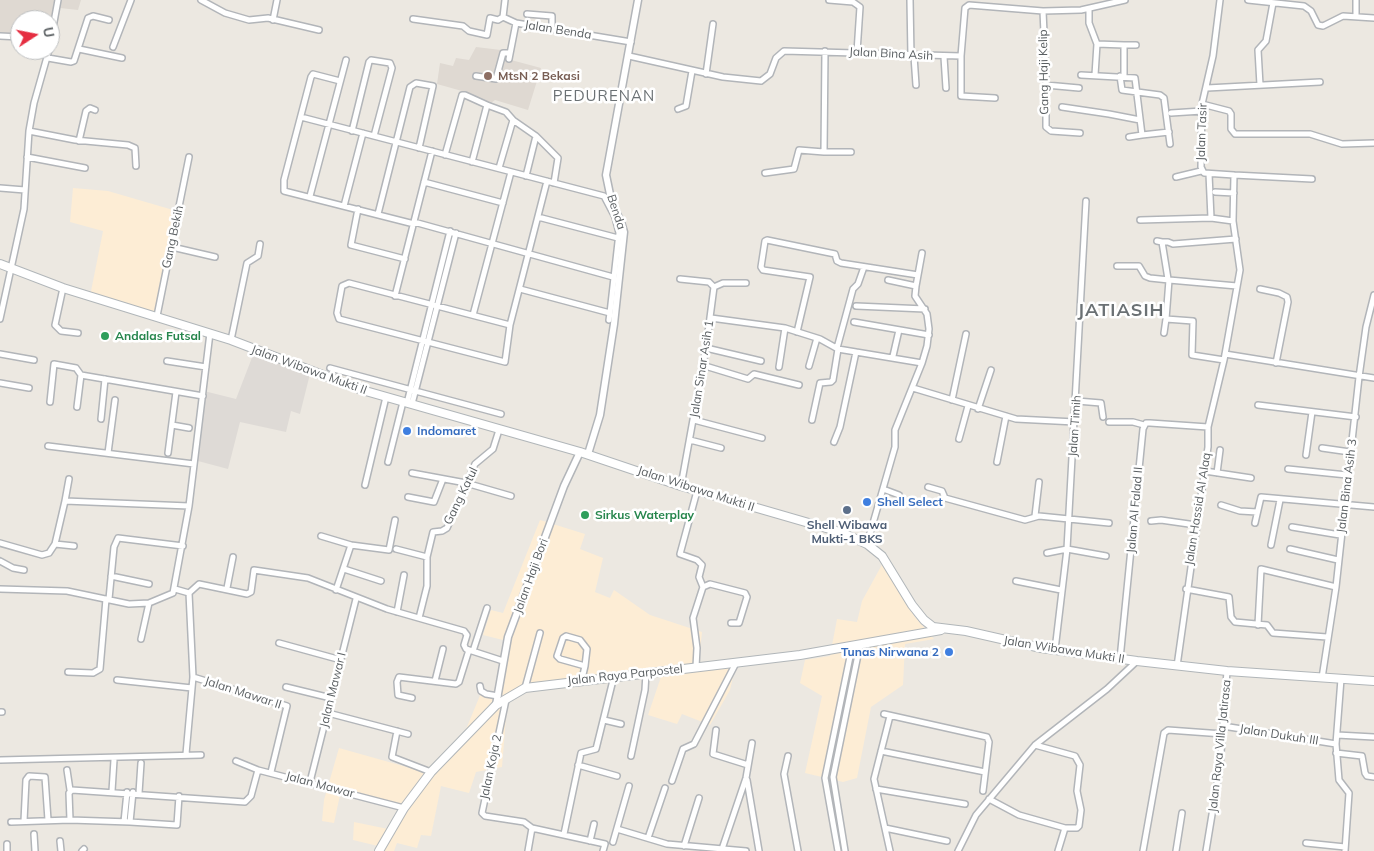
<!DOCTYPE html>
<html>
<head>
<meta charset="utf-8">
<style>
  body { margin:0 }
  #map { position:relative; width:1374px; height:851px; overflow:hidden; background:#ece8e1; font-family:Mulish,sans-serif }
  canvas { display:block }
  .north { position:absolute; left:10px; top:10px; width:50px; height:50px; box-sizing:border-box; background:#fff; border:1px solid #bdbfc0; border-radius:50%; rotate:79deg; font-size:14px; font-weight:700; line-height:20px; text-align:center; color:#5a5f62 }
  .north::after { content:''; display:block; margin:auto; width:18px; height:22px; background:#e52e41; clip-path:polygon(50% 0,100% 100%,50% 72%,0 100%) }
</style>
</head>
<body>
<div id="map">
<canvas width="1374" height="851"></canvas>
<div class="north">U</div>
</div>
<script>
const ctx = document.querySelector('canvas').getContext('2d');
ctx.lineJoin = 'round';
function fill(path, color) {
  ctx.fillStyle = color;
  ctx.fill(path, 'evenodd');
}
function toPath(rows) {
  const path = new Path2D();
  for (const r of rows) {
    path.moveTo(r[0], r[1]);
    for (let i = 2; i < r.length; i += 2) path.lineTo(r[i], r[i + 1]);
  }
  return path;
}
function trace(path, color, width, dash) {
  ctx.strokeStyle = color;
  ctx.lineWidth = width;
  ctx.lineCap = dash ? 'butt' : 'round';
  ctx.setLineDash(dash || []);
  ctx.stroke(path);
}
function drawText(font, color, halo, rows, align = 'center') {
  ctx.font = font + ' Mulish,sans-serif';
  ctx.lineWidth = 5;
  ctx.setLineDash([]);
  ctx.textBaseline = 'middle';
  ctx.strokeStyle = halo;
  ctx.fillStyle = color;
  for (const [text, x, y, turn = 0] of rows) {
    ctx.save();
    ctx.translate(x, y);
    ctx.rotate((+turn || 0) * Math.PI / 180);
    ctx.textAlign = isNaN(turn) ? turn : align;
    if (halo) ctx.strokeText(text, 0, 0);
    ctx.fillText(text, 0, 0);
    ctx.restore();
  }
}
fill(toPath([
  [73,188,108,191,180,212,160,313,126,307,90,296,103,231,70,222],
  [540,520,585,534,580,549,603,558,595,592,610,598,614,590,650,615,702,632,698,669,736,664,730,690,710,725,682,714,677,724,648,715,663,671,508,694,502,767,476,772,469,793,441,786,431,836,421,835,417,848,397,843,394,851,376,851,378,846,353,840,354,822,393,830,404,809,340,795,334,823,322,821,324,800,339,748,428,773,464,734,481,693,498,694,507,641,483,635,491,610,503,613],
  [884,561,914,616,934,639,905,644,903,685,871,707,857,778,843,782,805,773,822,696,800,683,805,660,830,656,837,619,857,622,862,601]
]), '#fdedd5');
fill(toPath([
  [253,355,310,374,300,414,291,411,286,432,240,422,228,469,198,461,204,391,236,399]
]), '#dedad6');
fill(toPath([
  [0,0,81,0,78,10,60,8,54,49,50,48,50,20,20,20,20,41,0,36],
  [476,47,501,50,500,57,541,68,528,110,495,100,491,103,462,91,437,84,440,63,453,66,456,58,469,60]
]), '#dfd9d2');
const minor = toPath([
  [201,0,225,13,249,20,268,18,319,30],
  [505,0,503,17,516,23,631,42],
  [829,0,853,2,860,7,857,52],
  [910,0,911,56],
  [1248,0,1304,6,1311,11,1318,25,1323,26,1343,16,1374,18],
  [1356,0,1356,15],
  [1089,10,1089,23,1097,44,1124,45,1124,76],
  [1043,11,1046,77,1046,127,1051,131,1080,133],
  [527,14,552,16,552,30],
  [413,19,463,26,469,31,487,35,490,18,498,20,503,17],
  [273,20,277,0],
  [0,36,20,37],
  [50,44,58,0],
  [1124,45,1136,45],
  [113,47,131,0],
  [79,49,122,58],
  [629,56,723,77,761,81,770,74,776,58,784,51,961,56,965,8,969,5,1043,11,1081,10,1125,0],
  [914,56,916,85],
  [961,56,961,96,995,98],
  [944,57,946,88],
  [48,58,71,62,74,61,88,18,93,16,109,20],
  [509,59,516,23],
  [706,74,713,24],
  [1081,75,1135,78,1142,135,1169,132],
  [1095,75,1097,44],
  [476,76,496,79,503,53,510,53],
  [1120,76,1122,90,1160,95,1164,98,1170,144],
  [340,81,313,74,311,77,284,180,284,191,414,224],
  [1046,85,1079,88],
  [1260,85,1258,50,1266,41,1273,3],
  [1207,88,1320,82],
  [1202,104,1229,111,1231,114,1231,129,1235,134,1310,134,1342,144,1374,143],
  [487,105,506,112,513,120],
  [1062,107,1109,114,1140,120],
  [678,109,686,106,692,71],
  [1171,113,1202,111],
  [301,117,604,196,615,217,619,233,610,313],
  [29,131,75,140,128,145,135,148,136,166],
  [352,131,369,62,371,60,390,63,392,68,374,136],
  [536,136,558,158,554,183],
  [1129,137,1142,135],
  [79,141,86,111,90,108,95,110],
  [824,152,851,152],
  [445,155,462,95,465,95,487,105,472,162],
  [27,157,85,168],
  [499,168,513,120,536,136,526,176],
  [765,173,794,169,799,150,824,152,825,51],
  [1209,174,1211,218],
  [1234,175,1312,179],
  [1176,177,1201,171],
  [424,182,503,203],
  [0,188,25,190],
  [1215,192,1234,193],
  [310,196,346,60],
  [344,206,363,133],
  [358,209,351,245,405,259],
  [378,214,410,87,416,83,433,86,419,148],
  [538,217,618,238],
  [1140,220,1211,218,1233,221],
  [414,222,613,277],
  [1157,241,1162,242,1168,279],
  [1162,242,1168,242,1173,244,1236,239],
  [172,247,215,257],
  [1117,266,1139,266,1145,276,1150,278,1169,280],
  [918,275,922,253],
  [680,279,709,282,714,287,706,348,681,486],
  [714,287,723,283,746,283],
  [63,288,55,325,61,331,78,333],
  [520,289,610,313,609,320],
  [1260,289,1279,293,1287,297,1288,302,1276,363],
  [395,296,432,151],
  [856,306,925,309],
  [473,315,511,172],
  [157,316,189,157],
  [711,318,785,328,820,339,838,349,922,363],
  [0,319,24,209,29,131,34,103,49,50],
  [1166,319,1169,280,1237,286],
  [854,322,929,335],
  [510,325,349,283,342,286,337,313,339,319,505,362,510,325,547,181],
  [797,332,810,277,763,270,761,267,765,241,767,240,835,254,837,261,841,263,918,275,916,286],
  [1164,333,1166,319,1193,321,1192,355,1224,360],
  [231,340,247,263,258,256,260,244],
  [706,348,761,361],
  [837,348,853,289,858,284,864,267],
  [0,354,34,360],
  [1225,354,1374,378],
  [893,356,899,330],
  [167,361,206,367],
  [702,365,748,379,754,374,799,385],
  [809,366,817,338],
  [779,367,785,328],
  [330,368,501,414],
  [0,383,29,388],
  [913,388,1016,419,1075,422],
  [952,400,966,334],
  [1077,401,1101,403,1103,417],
  [50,402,54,364,76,368,81,375,203,396],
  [407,403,450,231],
  [412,404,456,233],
  [1258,405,1356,417],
  [77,407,81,375],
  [978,409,991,370],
  [101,419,105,379],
  [694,420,762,438],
  [812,420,820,383,831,382,833,380,838,349],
  [1109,422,1133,422,1144,425],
  [172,425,189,428],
  [959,439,968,406],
  [690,440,721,448],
  [834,442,840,427,856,352],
  [48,446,194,464],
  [1322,448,1350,452],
  [108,453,115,400],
  [168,453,176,392],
  [1306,455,1312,412],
  [388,462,403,402],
  [997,462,1006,416],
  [1288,469,1347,475],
  [1205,471,1251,478],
  [412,473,466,483,511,496],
  [1217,473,1220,450],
  [365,485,386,397],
  [928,487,942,491,945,498,1025,520,1039,516,1109,523],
  [883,489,899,495],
  [408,497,434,502,443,479],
  [65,501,69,479],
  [1221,505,1240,511,1257,512],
  [1035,516,1039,482],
  [1151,521,1161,520,1196,525],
  [1255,523,1261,497,1374,507],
  [1292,527,1340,535],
  [321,536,351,545,336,590],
  [0,543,42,555,49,553,55,544,65,501,189,506],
  [55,544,74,546],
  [867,544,895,447,895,430,922,363,927,346,929,329,927,314,915,296,916,286,888,280],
  [351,545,389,550,395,520],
  [1271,545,1280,500],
  [396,549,427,557],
  [1290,549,1338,560],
  [1047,553,1067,549,1106,556],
  [0,561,13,568,24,570],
  [344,569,381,581],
  [111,576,149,584],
  [1016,581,1061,590],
  [703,587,710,584,745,593,747,597,739,623,731,623],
  [227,588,233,557],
  [0,589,67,591,129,604,149,603,173,593,189,506,210,333],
  [175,589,189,593],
  [1186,589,1229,597,1231,617,1235,622,1267,625,1273,633,1327,637],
  [109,599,114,547,118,538,183,546],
  [397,612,404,575],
  [419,618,427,586,427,557,433,532,442,531,447,528,475,464,493,449,499,430],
  [1258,625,1261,569,1336,587],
  [141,639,149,603],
  [279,643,341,660],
  [1055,650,1067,549,1086,201],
  [473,651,487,608],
  [1120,659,1143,429,1146,423,1150,423,1208,427],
  [1177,666,1208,447,1208,427,1224,360,1240,270,1233,221,1234,175,1204,173,1201,167,1202,104,1213,56,1220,0],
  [696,667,697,648,693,618,703,587,699,577,702,565,697,560,680,554,697,491],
  [68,672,93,673,100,669,106,599],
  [193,677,287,706,271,772],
  [1322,678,1336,587,1359,377,1366,327,1374,295],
  [582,679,585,666,587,649,580,640,566,636,563,638,557,656,560,659,585,666],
  [1341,679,1336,744,1339,780,1349,793,1345,851],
  [117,680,192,688],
  [435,681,443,649],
  [480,686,481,691,486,694,498,696],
  [286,687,331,698],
  [525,688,540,633],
  [412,698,398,695,397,682,399,677,456,684,459,682,469,650],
  [506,700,482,813,485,816,524,822,532,828,605,844,603,851],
  [0,712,2,712],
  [328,713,408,734],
  [884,714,987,737,989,742,983,791],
  [604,720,621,724],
  [1223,726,1336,744],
  [716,730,713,754,748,765],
  [397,731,392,757,431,772],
  [1337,735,1374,737],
  [1035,745,1075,756,1080,765,1077,791,1081,810,1079,826,1077,828,1065,828,1058,851],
  [881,751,985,772],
  [1336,753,1362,756,1365,773,1367,776,1374,777],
  [186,754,193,677,189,593,199,584,247,594,251,592,254,570,308,578,387,609,464,631,467,635,464,645,466,649,503,661],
  [631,756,645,690,646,673],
  [788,756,784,774,798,851],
  [0,760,201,755],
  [236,761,258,770,404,808],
  [578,765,617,776],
  [67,770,70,790],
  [747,780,759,851],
  [672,781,683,749,694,744,736,663],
  [310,782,356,599],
  [876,789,965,804],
  [112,791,114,760],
  [139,793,141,763],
  [989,799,1019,815,1065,828],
  [70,820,69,793,72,790,245,802,251,796,258,770],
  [24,821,26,780,29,776,45,777,48,820],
  [11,822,70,820,130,822,133,792],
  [124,822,127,792],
  [130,822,177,825,179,796],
  [885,828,947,841],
  [617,829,667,844,746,851],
  [34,834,35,851],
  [564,834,581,753,596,749,614,676],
  [648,838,665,788],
  [60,841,61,851],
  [590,841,594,824],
  [613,842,629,786],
  [1306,843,1345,847],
  [7,844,7,851],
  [684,846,699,798],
  [722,849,746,778,752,743],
  [82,851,84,849],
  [528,851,532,828],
  [838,851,825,778,852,647],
  [845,851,833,777,860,645],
  [890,851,874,779,890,716],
  [958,851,976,815,1035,745,1107,689,1137,661],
  [1143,851,1164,733,1168,730,1223,734],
  [1176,851,1182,813],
  [1206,851,1220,766,1227,671]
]);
const tertiary = toPath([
  [588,454,600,415,614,324,624,232,621,222,612,204,606,175,638,0],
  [496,705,508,637,564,486,580,452]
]);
const secondary = toPath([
  [0,264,63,288,231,340,362,390,580,452,681,486,840,532,867,544,882,556,912,605,924,620,933,627,966,631,1041,648,1137,661,1227,671,1374,681],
  [379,851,404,808,431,772,496,705,525,688,800,655,941,630]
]);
trace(minor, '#b2b5b9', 8);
trace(tertiary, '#b2b5b9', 9);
trace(secondary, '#b1b6b9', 10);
trace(minor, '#fff', 5);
trace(tertiary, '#fff', 6);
trace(secondary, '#fff', 8);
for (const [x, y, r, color] of [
  [488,76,5,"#8d6e63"],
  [105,336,5,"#2e9e5b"],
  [407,431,5,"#3f7fe0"],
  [867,502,5,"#3f7fe0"],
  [847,510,5,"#5c6f8a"],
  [585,515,5,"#2e9e5b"],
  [949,652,5,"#3f7fe0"]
]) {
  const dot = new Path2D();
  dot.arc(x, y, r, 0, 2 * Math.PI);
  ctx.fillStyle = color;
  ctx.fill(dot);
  trace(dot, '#fff', 2);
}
drawText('12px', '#5a5f62', '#fff', [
  ["Jalan Benda",558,30,9],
  ["Jalan Bina Asih",891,54,3],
  ["Gang Haji Kelip",1044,72,-91],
  ["Jalan Tasir",1202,132,-88],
  ["Benda",616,212,72],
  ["Gang Bekih",173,237,-78],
  ["Jalan Sinar Asih 1",702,369,-81],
  ["Jalan Wibawa Mukti II",309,370,20],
  ["Jalan Timih",1075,426,-86],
  ["Jalan Bina Asih 3",1347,486,-83],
  ["Jalan Wibawa Mukti II",696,489,18],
  ["Gang Katul",461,496,-64],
  ["Jalan Hassid Al Alaq",1198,509,-81],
  ["Jalan Al Falad II",1135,510,-85],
  ["Jalan Haji Bori",531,576,-70],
  ["Jalan Wibawa Mukti II",1064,650,9],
  ["Jalan Raya Parpostel",625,675,-6],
  ["Jalan Mawar I",333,690,-76],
  ["Jalan Mawar II",243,693,18],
  ["Jalan Dukuh III",1279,735,9],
  ["Jalan Raya Villa Jatirasa",1220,746,-84],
  ["Jalan Koja 2",491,767,-78],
  ["Jalan Mawar",320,785,15]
]);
drawText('bold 12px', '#785e54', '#fff', [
  ["MtsN 2 Bekasi",498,76]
], 'left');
drawText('bold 12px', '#27864d', '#fff', [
  ["Andalas Futsal",115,336],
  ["Sirkus Waterplay",595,515]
], 'left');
drawText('bold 12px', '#366cbe', '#fff', [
  ["Indomaret",417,431],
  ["Shell Select",877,502],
  ["Tunas Nirwana 2",939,652,"right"]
], 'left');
drawText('bold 12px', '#4e5e75', '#fff', [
  ["Shell Wibawa",847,525],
  ["Mukti-1 BKS",847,539]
]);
ctx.letterSpacing = '1px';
drawText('15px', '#6b7174', '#fff', [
  ["PEDURENAN",604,96]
]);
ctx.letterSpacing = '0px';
ctx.letterSpacing = '1px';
drawText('bold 18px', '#6b7174', '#fff', [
  ["JATIASIH",1121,311]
]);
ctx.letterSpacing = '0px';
</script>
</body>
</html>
